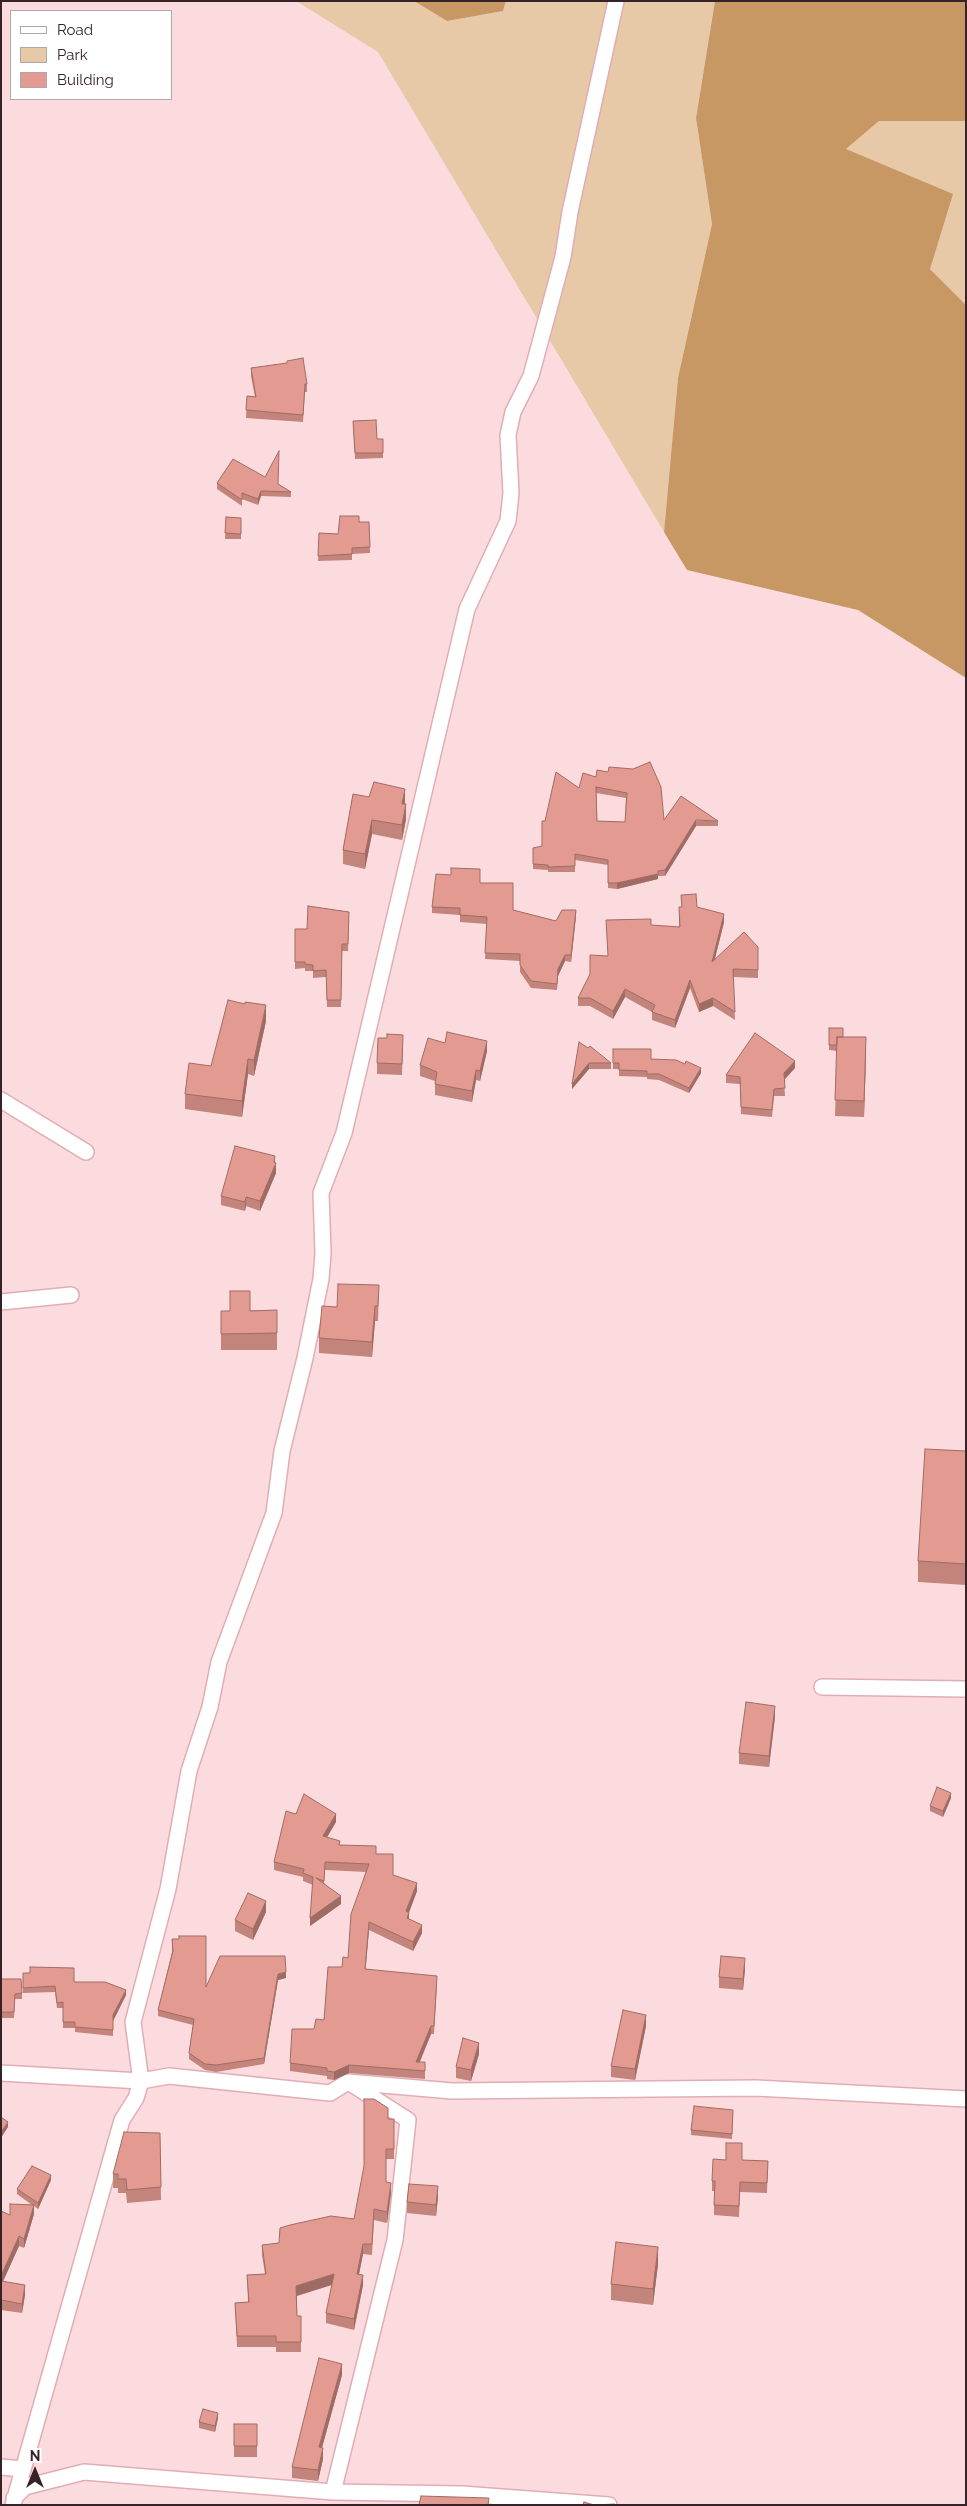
<!DOCTYPE html>
<html>
<head>
<meta charset="utf-8">
<style>
  body { margin:0 }
  #map { position:relative; width:967px; height:2506px; overflow:hidden; background:#fcdbdf; font-family:Raleway,sans-serif }
  canvas { display:block }
  .frame { position:absolute; inset:0; border:2px solid #372327; pointer-events:none }
  .legend { position:absolute; left:10px; top:10px; width:162px; height:90px; box-sizing:border-box; background:#fff; border:1px solid #afa7a9; margin:0; padding:6px 9px; list-style:none; font-size:15px; color:#372327 }
  .legend li { display:flex; align-items:center; gap:10px; height:25px }
  .legend b { width:25px; border:1px solid #afa7a9 }
  .north { position:absolute; left:10px; top:2446px; width:50px; height:50px; -webkit-text-stroke:4px #fff; paint-order:stroke; rotate:0deg; font-size:14px; font-weight:700; line-height:20px; text-align:center; color:#372327 }
  .north::after { content:''; display:block; margin:auto; width:18px; height:22px; background:#372327; clip-path:polygon(50% 0,100% 100%,50% 72%,0 100%) }
</style>
</head>
<body>
<div id="map">
<canvas width="967" height="2506"></canvas>
<div class="frame"></div>
<ul class="legend">
<li><b style="height:6px;background:#fff"></b>Road</li>
<li><b style="height:14px;background:#e7c9a8"></b>Park</li>
<li><b style="height:14px;background:#e39a90"></b>Building</li>
</ul>
<div class="north">N</div>
</div>
<script>
const ctx = document.querySelector('canvas').getContext('2d');
ctx.lineJoin = 'round';
function fill(path, color) {
  ctx.fillStyle = color;
  ctx.fill(path, 'evenodd');
}
function toPath(rows) {
  const path = new Path2D();
  for (const r of rows) {
    path.moveTo(r[0], r[1]);
    for (let i = 2; i < r.length; i += 2) path.lineTo(r[i], r[i + 1]);
  }
  return path;
}
function trace(path, color, width, dash) {
  ctx.strokeStyle = color;
  ctx.lineWidth = width;
  ctx.lineCap = dash ? 'butt' : 'round';
  ctx.setLineDash(dash || []);
  ctx.stroke(path);
}
fill(toPath([
  [296,1,414,1,447,21,503,11,506,1,715,1,696,118,712,224,678,378,664,532,378,52],
  [879,121,966,121,966,305,930,269,846,149]
]), '#e7c9a8');
fill(toPath([
  [414,1,506,1,503,11,447,21],
  [715,1,966,1,966,121,879,121,846,149,953,194,930,269,966,305,966,678,858,610,687,570,664,532,678,378,712,224,696,118]
]), '#c79864');
const minor = toPath([
  [1,1100,86,1152],
  [1,1302,71,1295],
  [822,1687,966,1689],
  [1,2073,141,2081,169,2076,330,2093,348,2082,452,2091,756,2088,966,2099],
  [1,2467,22,2469],
  [333,2492,462,2494,609,2505],
  [14,2498,25,2487,84,2472,333,2492,395,2240,408,2120,350,2083],
  [13,2505,122,2120,136,2098,141,2081,133,2022,168,1889,189,1771,210,1707,219,1662,274,1513,282,1451,305,1358,321,1279,323,1253,321,1193,344,1133,467,609,508,521,511,493,508,435,513,412,531,376,563,257,570,212,616,1]
]);
trace(minor, '#e1adb4', 18);
trace(minor, '#fff', 15);
fill(toPath([
  [251,368,307,384,307,392,305,392,303,422,246,418,247,396,255,397,251,376],
  [353,421,377,439,383,439,383,458,355,459],
  [217,483,278,484,291,492,291,497,261,496,258,505,242,499,242,506,217,489],
  [226,517,241,518,241,539,225,539],
  [359,522,369,522,370,553,352,554,352,560,318,561,319,533,338,534],
  [597,770,664,820,718,821,718,826,696,826,665,876,658,876,658,879,617,889,608,888,608,865,575,860,575,872,548,872,548,870,533,869,533,848,542,846,545,821,579,788,596,777],
  [596,793,626,798,625,822,597,821],
  [353,794,405,804,406,819,402,840,372,834,365,869,343,864,343,850],
  [480,883,513,910,556,921,576,916,571,962,565,961,558,976,557,990,531,988,520,972,520,961,485,959,487,924,460,922,460,915,432,913,432,907],
  [681,895,697,907,724,922,715,959,758,947,758,978,733,977,735,1020,713,1006,699,1012,690,988,675,1028,652,1020,652,1012,625,997,613,1019,590,1006,578,1006,578,998,608,956,679,927,679,907,682,907],
  [349,912,348,951,342,951,341,1007,327,1007,326,977,313,978,313,971,305,971,305,968,295,969,295,929,307,929],
  [266,1021,254,1076,248,1074,242,1117,185,1109,185,1094,211,1066],
  [829,1028,843,1037,866,1054,864,1117,835,1116,837,1051,829,1050],
  [445,1043,487,1051,480,1081,476,1080,472,1102,435,1095,435,1081,420,1076,420,1065],
  [403,1046,402,1075,377,1074,377,1063],
  [588,1048,611,1063,611,1069,589,1069,572,1089],
  [613,1049,651,1059,701,1073,689,1093,659,1080,647,1079,647,1077,619,1076,619,1069,613,1069],
  [795,1068,784,1080,785,1096,774,1096,772,1117,741,1114,740,1084,726,1083,726,1075],
  [275,1163,276,1173,260,1211,246,1206,245,1211,221,1205,221,1196],
  [379,1285,378,1321,375,1321,372,1357,319,1353,319,1338,337,1307],
  [277,1310,277,1350,221,1350,221,1311],
  [966,1451,966,1585,918,1582,918,1561],
  [775,1717,769,1767,739,1764,739,1753],
  [951,1798,943,1817,930,1811,930,1806],
  [336,1822,327,1837,340,1845,376,1854,393,1875,417,1891,409,1913,409,1919,422,1933,413,1951,369,1930,365,1969,437,1984,434,2034,431,2034,420,2062,425,2062,425,2079,349,2073,334,2080,327,2079,327,2076,290,2071,290,2063,314,2029,324,2020,342,1967,348,1958,366,1872,325,1870,324,1883,341,1904,310,1926,313,1885,303,1881,303,1877,274,1870,274,1862],
  [266,1912,253,1940,235,1931,235,1920],
  [172,1939,206,1987,286,1978,278,1980,264,2064,216,2072,205,2070,189,2059,189,2053,193,2025,158,2016,158,2010,172,1952],
  [745,1969,743,1990,719,1988,719,1977],
  [23,1973,74,1982,126,1995,113,2021,113,2036,75,2032,75,2028,63,2028,63,2008,57,2008,55,1992,23,1993],
  [1,1979,22,1993,22,1999,15,1999,14,2018,1,2018],
  [646,2026,635,2080,611,2077,611,2066],
  [479,2054,471,2081,456,2078,456,2067],
  [733,2110,732,2139,691,2135,691,2130],
  [388,2119,394,2119,394,2159,386,2159,386,2182,391,2193,387,2223,374,2220,372,2255,363,2254,359,2274,363,2285,354,2330,326,2323,326,2313,332,2285,297,2296,297,2316,301,2316,301,2352,276,2352,276,2347,237,2347,235,2303,248,2302,247,2275,265,2274,262,2255,262,2245,279,2243,354,2219],
  [160,2133,161,2200,127,2203,126,2193,118,2193,118,2188,113,2188,113,2174],
  [742,2160,768,2161,767,2193,740,2192,739,2217,714,2215,714,2191,712,2191,712,2181],
  [51,2180,38,2209,34,2206,34,2214,24,2248,19,2246,3,2281,25,2295,22,2313,1,2310,1,2211,10,2215,32,2205,17,2194,17,2189],
  [438,2197,436,2216,407,2213,407,2202],
  [658,2264,653,2305,611,2300,611,2284],
  [342,2375,322,2448,323,2459,318,2481,292,2478,292,2467],
  [218,2418,215,2432,199,2428,199,2422],
  [234,2424,257,2424,257,2457,234,2457]
]), '#c3847c');
fill(toPath([
  [261,491,261,496,258,505,258,499],
  [405,789,405,803,402,818,402,804],
  [406,804,406,819,402,840,402,825],
  [372,820,372,834,365,869,365,854],
  [696,820,696,826,665,876,665,870],
  [658,874,658,879,617,889,617,883],
  [576,910,576,916,571,962,571,955],
  [724,914,724,922,712,970,712,962],
  [565,955,565,961,558,976,557,990,558,969],
  [690,980,690,988,675,1028,675,1020],
  [625,989,625,997,613,1019,613,1011],
  [713,998,713,1006,699,1012,699,1004],
  [266,1005,266,1021,254,1076,254,1060],
  [866,1037,866,1054,864,1117,864,1101],
  [487,1041,487,1051,480,1081,480,1071],
  [248,1059,248,1074,242,1117,242,1101],
  [795,1061,795,1068,784,1080,784,1073],
  [589,1063,589,1069,572,1089,572,1084],
  [701,1068,701,1073,689,1093,689,1088],
  [476,1070,476,1080,472,1102,472,1091],
  [275,1156,275,1166,276,1163,276,1173,260,1211,260,1201,274,1162],
  [246,1197,246,1206,245,1211,245,1202],
  [375,1306,375,1321,372,1357,372,1342],
  [775,1706,775,1717,769,1767,769,1756],
  [951,1793,951,1798,943,1817,943,1811],
  [336,1814,336,1822,323,1844,323,1836],
  [417,1883,417,1891,407,1917,409,1913,409,1921,407,1926,406,1911],
  [341,1896,341,1904,310,1926,310,1918],
  [266,1901,266,1912,253,1940,253,1929],
  [369,1922,369,1930,365,1977,365,1969],
  [422,1925,422,1933,413,1951,413,1942],
  [745,1958,745,1969,743,1990,743,1979],
  [286,1972,286,1978,278,1980,264,2064,264,2058,278,1974],
  [126,1990,126,1995,113,2021,113,2015],
  [646,2015,646,2026,635,2080,635,2069],
  [431,2026,431,2034,416,2070,416,2062],
  [479,2043,479,2054,471,2081,471,2070],
  [349,2065,349,2073,334,2080,334,2072],
  [8,2122,8,2127,1,2138,1,2132],
  [51,2175,51,2180,38,2209,38,2203],
  [391,2183,391,2193,387,2223,387,2212],
  [438,2186,438,2197,436,2216,436,2205],
  [34,2205,34,2214,24,2248,24,2239],
  [19,2236,19,2246,1,2286,1,2276],
  [363,2244,363,2254,357,2284,357,2274],
  [658,2247,658,2264,653,2305,653,2289],
  [334,2274,334,2284,296,2296,296,2286],
  [363,2275,363,2285,354,2330,354,2319],
  [25,2285,25,2295,22,2313,22,2304],
  [342,2364,342,2375,319,2458,319,2447],
  [218,2413,218,2418,215,2432,215,2426],
  [323,2448,323,2459,318,2481,318,2470]
]), '#9f6c65');
const building = toPath([
  [303,358,307,384,305,384,303,415,246,410,247,396,256,397,251,368,287,363,287,361,303,358],
  [376,420,377,439,383,439,383,453,355,453,353,421,376,420],
  [279,451,278,484,291,492,261,491,258,499,242,493,242,500,217,483,233,459,265,477,279,451],
  [340,516,359,516,359,522,369,522,370,547,352,548,352,554,318,556,319,533,338,534,340,516],
  [226,517,241,518,241,534,225,533,226,517],
  [650,762,661,787,664,820,681,796,718,821,696,820,665,870,658,871,658,874,617,883,608,883,608,860,575,854,575,866,548,867,548,865,533,864,533,848,542,846,542,821,545,821,556,772,579,788,583,773,596,777,597,770,608,772,609,767,633,769,650,762],
  [596,787,627,793,625,822,597,821,596,787],
  [374,782,405,789,402,804,406,804,402,825,372,820,365,854,343,850,353,794,369,797,374,782],
  [451,868,480,869,480,883,513,883,513,910,556,921,562,910,576,910,571,955,565,955,558,969,557,984,531,981,520,965,520,954,485,953,487,917,460,915,460,908,432,907,436,874,451,875,451,868],
  [696,894,697,907,724,914,712,962,744,932,758,947,758,970,733,969,735,1012,713,998,699,1004,690,980,675,1020,652,1012,655,1005,625,989,613,1011,590,998,578,998,590,974,590,955,608,956,606,920,651,919,651,925,680,927,679,907,682,907,681,895,696,894],
  [308,906,349,912,348,944,342,944,341,1000,327,1000,326,970,313,971,313,965,305,964,305,962,295,962,295,929,307,929,308,906],
  [228,1000,245,1004,245,1002,266,1005,254,1060,248,1059,242,1101,185,1094,189,1063,211,1066,228,1000],
  [829,1028,843,1028,843,1037,837,1037,837,1045,829,1045,829,1028],
  [447,1032,487,1041,480,1071,476,1070,472,1091,435,1084,437,1072,420,1065,428,1038,445,1043,447,1032],
  [755,1033,795,1061,784,1073,785,1088,774,1089,772,1110,741,1107,740,1077,726,1075,755,1033],
  [387,1034,403,1035,402,1064,377,1063,378,1038,387,1038,387,1034],
  [837,1037,866,1037,864,1101,835,1100,837,1037],
  [579,1042,588,1048,590,1046,611,1063,589,1063,572,1084,579,1042],
  [613,1049,651,1049,651,1059,676,1060,685,1064,686,1061,701,1068,689,1088,659,1074,647,1074,647,1071,619,1070,619,1063,613,1063,613,1049],
  [235,1146,275,1156,274,1162,276,1163,260,1201,246,1197,245,1202,221,1196,235,1146],
  [338,1284,379,1285,378,1306,375,1306,372,1342,319,1338,322,1306,337,1307,338,1284],
  [230,1291,250,1291,250,1311,277,1310,277,1333,221,1334,221,1311,230,1311,230,1291],
  [925,1449,966,1451,966,1564,918,1561,925,1449],
  [746,1702,775,1706,769,1756,739,1753,746,1702],
  [937,1787,951,1793,943,1811,930,1806,937,1787],
  [304,1794,336,1814,323,1836,340,1841,339,1845,376,1846,376,1854,393,1854,393,1875,417,1883,406,1911,409,1913,407,1918,422,1925,413,1942,369,1922,365,1969,437,1976,434,2026,431,2026,416,2062,425,2062,425,2071,349,2065,334,2072,327,2071,327,2068,290,2063,292,2029,314,2029,316,2019,324,2020,328,1967,342,1967,343,1957,348,1958,351,1914,369,1864,325,1862,324,1881,316,1878,341,1896,310,1918,313,1877,303,1873,304,1869,274,1862,286,1811,296,1814,304,1794],
  [248,1893,266,1901,253,1929,235,1920,248,1893],
  [179,1936,206,1936,206,1987,220,1956,285,1956,286,1972,278,1974,264,2058,216,2065,205,2064,189,2053,194,2019,158,2010,173,1951,172,1939,179,1939,179,1936],
  [721,1956,745,1958,743,1979,719,1977,721,1956],
  [30,1967,74,1968,74,1982,105,1982,126,1990,113,2015,113,2030,75,2027,75,2022,63,2022,63,2002,57,2003,55,1986,23,1988,23,1973,30,1973,30,1967],
  [1,1979,21,1979,22,1993,15,1994,14,2012,1,2012,1,1979],
  [623,2010,646,2015,635,2069,611,2066,623,2010],
  [463,2038,479,2043,471,2070,456,2067,463,2038],
  [364,2099,374,2099,388,2108,388,2119,394,2119,394,2149,386,2149,386,2182,391,2183,387,2212,374,2209,372,2244,363,2244,357,2274,363,2275,354,2319,326,2313,334,2274,296,2286,297,2316,301,2316,301,2342,276,2342,276,2336,237,2336,235,2303,249,2302,247,2275,266,2274,262,2245,279,2243,280,2228,290,2225,331,2216,354,2219,364,2166,364,2099],
  [694,2106,733,2110,732,2134,691,2130,694,2106],
  [1,2117,8,2122,1,2132,1,2117],
  [124,2132,160,2133,161,2187,127,2190,126,2179,118,2179,118,2174,113,2174,124,2132],
  [726,2143,742,2143,742,2160,768,2161,767,2183,740,2182,739,2206,714,2205,715,2181,712,2181,713,2159,726,2160,726,2143],
  [32,2166,51,2175,38,2203,17,2189,32,2166],
  [409,2184,438,2186,436,2205,407,2202,409,2184],
  [10,2204,34,2205,24,2239,19,2236,1,2276,1,2211,10,2215,10,2204],
  [616,2242,658,2247,653,2289,611,2284,616,2242],
  [1,2281,25,2285,22,2304,1,2300,1,2281],
  [319,2358,342,2364,319,2447,323,2448,318,2470,292,2467,319,2358],
  [203,2409,218,2413,215,2426,199,2422,203,2409],
  [234,2424,257,2424,257,2446,234,2446,234,2424],
  [421,2496,489,2498,488,2505,419,2505,421,2496],
  [584,2502,594,2505,615,2504,615,2505,583,2505,584,2502]
]);
fill(building, '#e39a90');
trace(building, '#9f6c65', 1);
</script>
</body>
</html>
